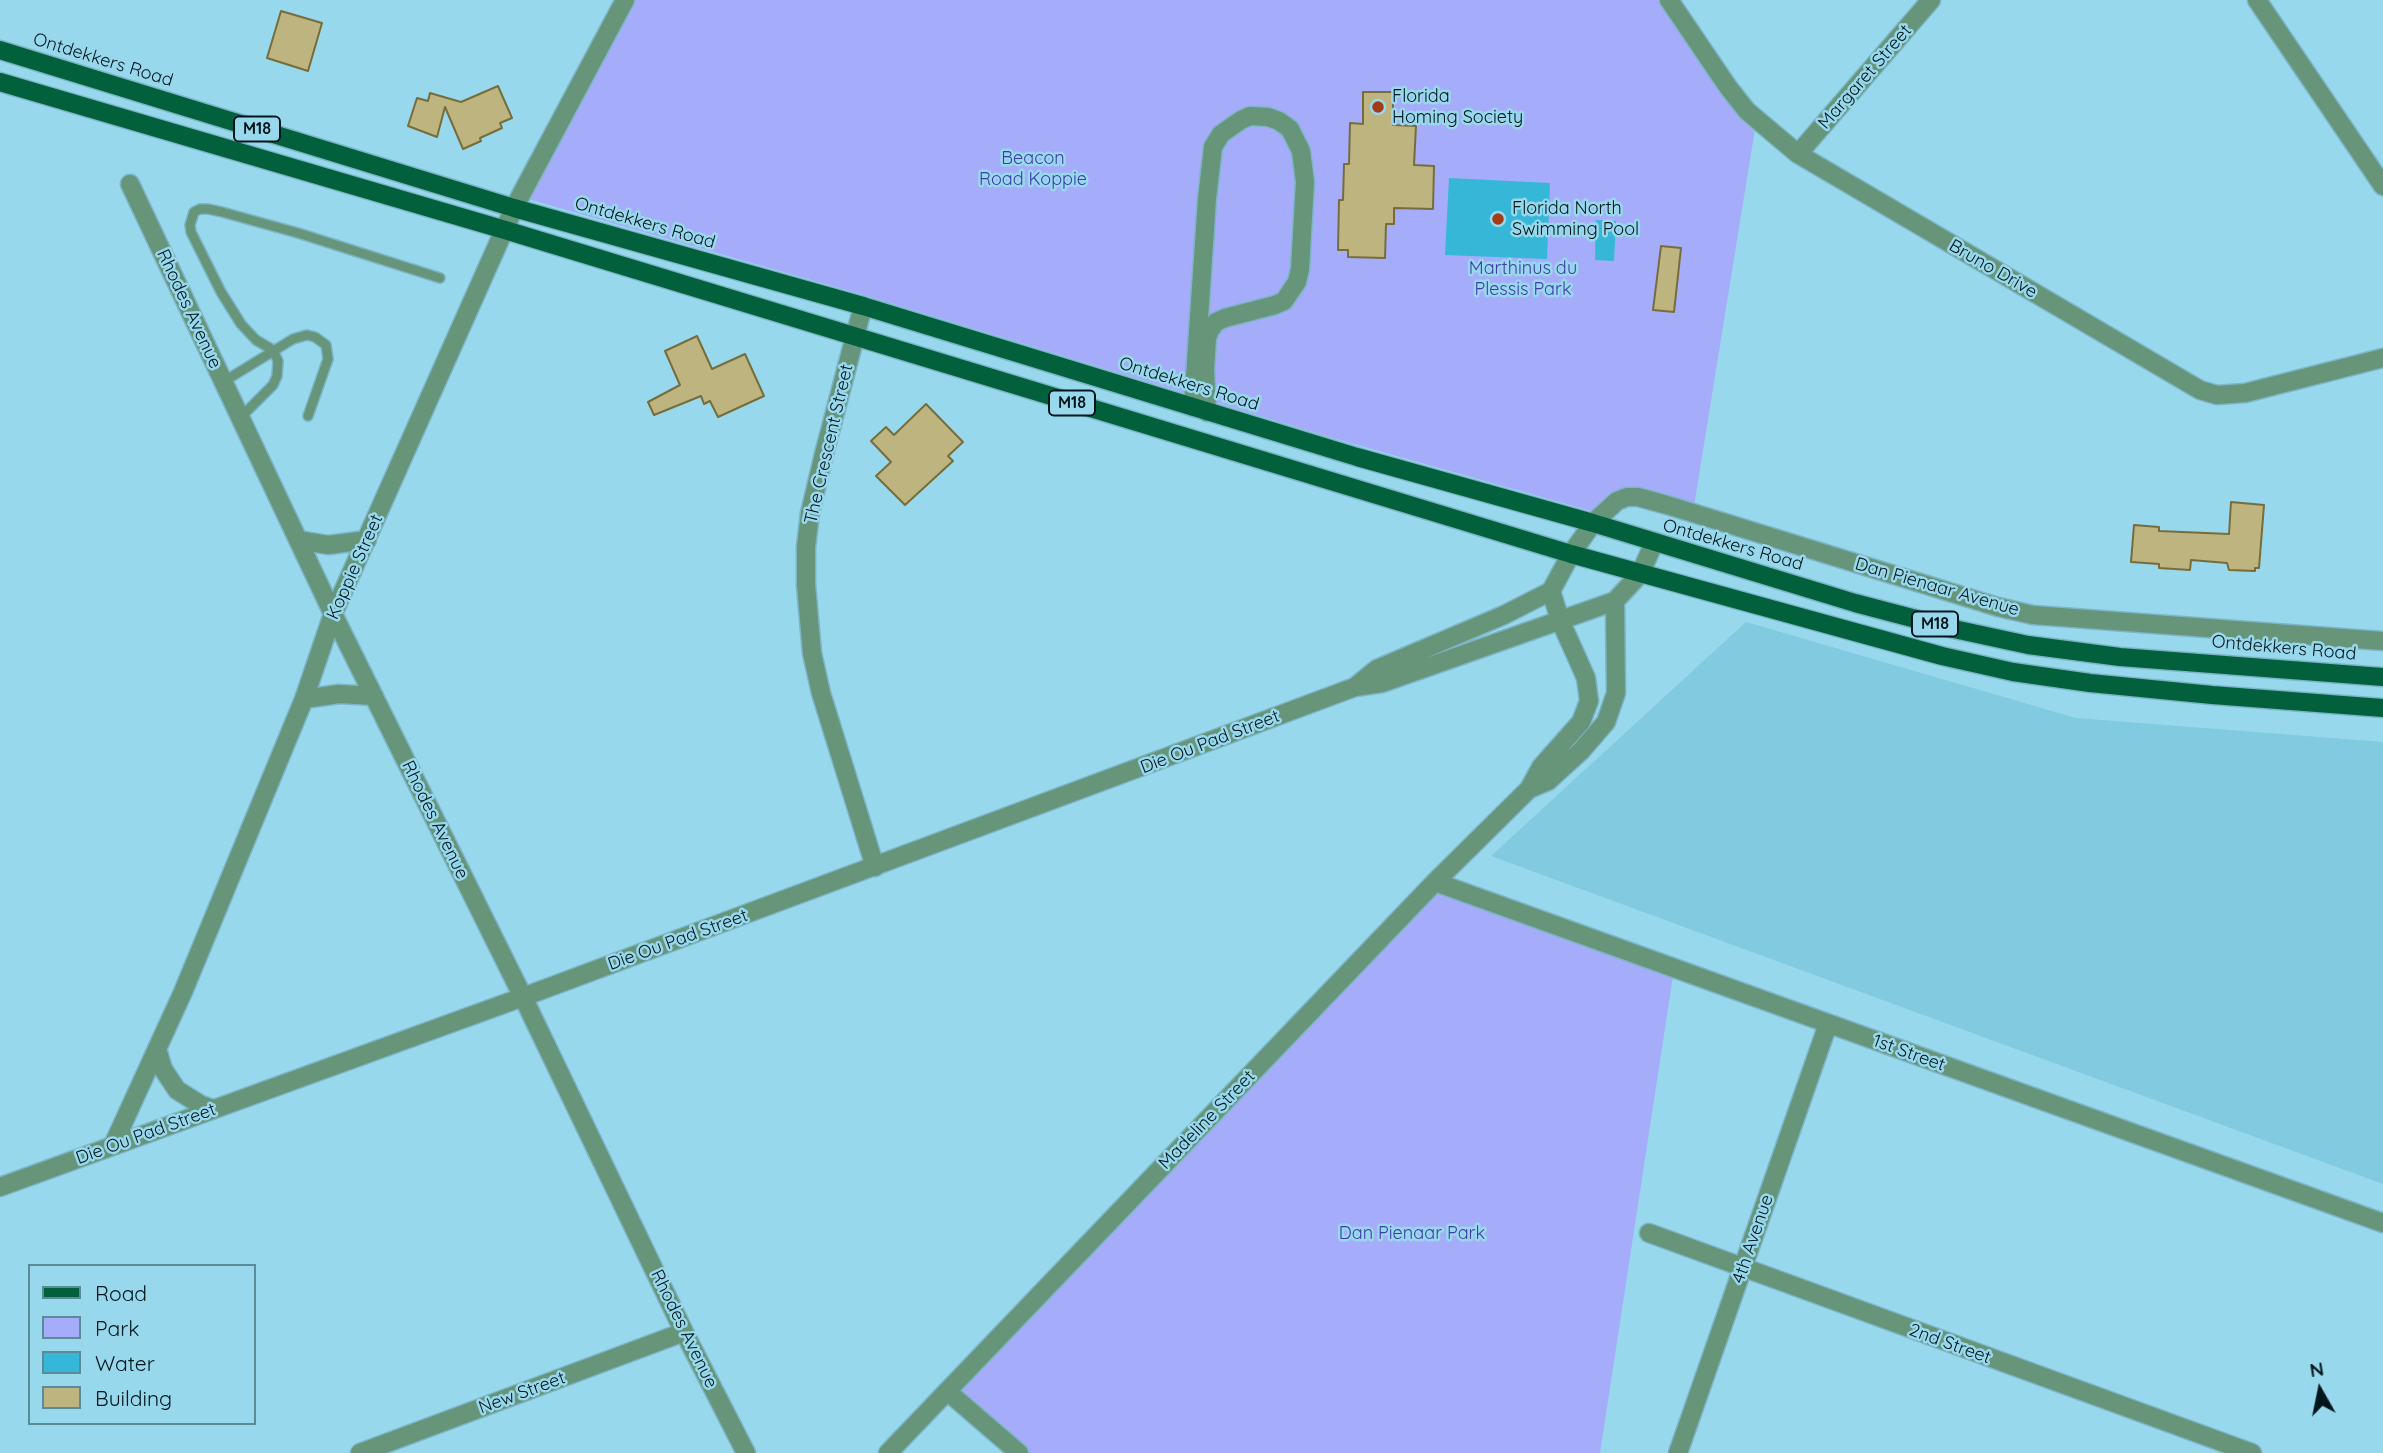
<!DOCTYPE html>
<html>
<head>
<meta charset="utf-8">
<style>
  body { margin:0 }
  #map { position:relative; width:2383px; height:1453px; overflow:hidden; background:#98d8ec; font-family:Quicksand,sans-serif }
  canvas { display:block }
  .legend { position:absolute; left:28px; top:1264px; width:228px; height:161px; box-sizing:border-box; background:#98d8ec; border:2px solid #5b8a99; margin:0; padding:9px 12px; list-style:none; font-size:21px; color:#00161d }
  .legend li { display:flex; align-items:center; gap:14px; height:35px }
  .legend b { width:35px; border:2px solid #5b8a99 }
  .north { position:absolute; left:2285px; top:1355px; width:70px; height:70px; -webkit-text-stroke:5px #98d8ec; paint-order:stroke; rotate:351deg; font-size:19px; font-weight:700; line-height:28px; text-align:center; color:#00161d }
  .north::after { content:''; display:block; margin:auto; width:24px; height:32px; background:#00161d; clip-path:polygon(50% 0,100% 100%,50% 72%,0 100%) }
</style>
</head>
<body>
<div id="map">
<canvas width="2383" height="1453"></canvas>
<ul class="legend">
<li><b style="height:9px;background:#02613c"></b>Road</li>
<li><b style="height:19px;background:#a5adfa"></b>Park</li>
<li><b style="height:19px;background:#36b7d8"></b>Water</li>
<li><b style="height:19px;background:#beb480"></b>Building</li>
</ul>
<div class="north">N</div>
</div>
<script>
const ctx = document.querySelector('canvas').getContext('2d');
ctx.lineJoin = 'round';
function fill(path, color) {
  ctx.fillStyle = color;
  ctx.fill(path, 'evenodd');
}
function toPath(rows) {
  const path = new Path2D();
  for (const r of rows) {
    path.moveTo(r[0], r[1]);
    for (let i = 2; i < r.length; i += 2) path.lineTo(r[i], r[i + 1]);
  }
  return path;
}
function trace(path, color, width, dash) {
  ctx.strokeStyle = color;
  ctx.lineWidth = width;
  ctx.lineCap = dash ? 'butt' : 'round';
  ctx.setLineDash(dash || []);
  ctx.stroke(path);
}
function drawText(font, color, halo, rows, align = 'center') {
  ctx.font = font + ' Quicksand,sans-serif';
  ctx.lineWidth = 5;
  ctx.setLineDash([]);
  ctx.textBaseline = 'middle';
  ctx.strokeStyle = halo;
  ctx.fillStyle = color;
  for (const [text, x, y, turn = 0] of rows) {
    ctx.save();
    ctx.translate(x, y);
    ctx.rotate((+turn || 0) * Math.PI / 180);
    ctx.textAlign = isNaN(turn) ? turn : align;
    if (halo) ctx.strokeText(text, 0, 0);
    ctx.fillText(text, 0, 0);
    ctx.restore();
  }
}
fill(toPath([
  [1746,622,2076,718,2383,742,2383,1184,1491,856]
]), '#82cadf');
fill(toPath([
  [633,0,1660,0,1730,101,1755,129,1694,506,1646,491,1595,512,1329,437,867,296,528,199],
  [1437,891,1673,976,1600,1453,1030,1453,959,1391]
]), '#a5adfa');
fill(toPath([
  [1449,178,1550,183,1547,259,1445,255],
  [1596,220,1616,221,1614,261,1595,260]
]), '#36b7d8');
const building = toPath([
  [281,11,322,23,308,71,267,58,281,11],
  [498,86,512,118,500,123,502,128,480,138,481,141,463,149,445,107,437,137,408,126,417,98,428,101,430,93,461,102,498,86],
  [1363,92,1393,92,1393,125,1416,126,1414,165,1434,166,1433,209,1394,208,1394,224,1386,224,1385,258,1348,257,1348,250,1338,250,1339,200,1343,200,1344,164,1349,164,1350,123,1363,124,1363,92],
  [1661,246,1681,248,1674,312,1653,310,1661,246],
  [697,336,712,369,745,354,764,396,718,417,710,401,704,404,701,396,654,415,648,402,680,385,665,351,697,336],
  [926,404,963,442,948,456,953,461,905,505,876,476,891,462,871,441,886,427,894,435,926,404],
  [2231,502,2264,505,2259,568,2255,568,2255,571,2229,570,2227,563,2191,560,2190,570,2159,568,2159,564,2131,562,2134,525,2159,527,2159,531,2229,534,2231,502]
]);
fill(building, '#beb480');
trace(building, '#766d3b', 2);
const service = toPath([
  [223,382,293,339,307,335,315,337,326,345,328,359,308,416],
  [240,418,273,385,277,376,278,361,273,350,256,340,241,324,221,292,191,232,190,225,194,212,200,209,208,209,222,212,298,233,440,278]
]);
const minor = toPath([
  [1669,0,1728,87,1747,111,1798,154,2200,390,2217,395,2245,393,2383,358],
  [2257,0,2383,186],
  [1798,154,1931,0],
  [130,184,333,614,523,997,684,1332,746,1453],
  [863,306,824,454,810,513,806,547,806,585,812,653,821,693,875,867],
  [1193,407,1207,199,1213,147,1221,134,1241,120,1250,116,1268,117,1279,121,1290,129,1301,151,1305,182,1300,269,1297,282,1284,301,1275,305,1225,318,1216,322,1210,330,1207,338,1205,370,1207,412],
  [298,540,328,545,367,540],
  [1355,687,1377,669,1504,615,1551,591,1571,554,1593,523,1617,501,1627,497,1638,497,1667,505,1998,607,2033,615,2383,641],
  [304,699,339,694,374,696],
  [1529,789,1548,781,1581,751,1606,722,1616,693,1615,601],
  [1435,882,2383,1223],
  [157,1049,163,1069,177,1090,201,1105,213,1109],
  [113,1145,183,992,304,699,333,614,514,208,625,0],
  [0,1187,523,997,1355,687,1382,683,1615,601,1640,574,1654,543],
  [1649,1233,2252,1453],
  [947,1391,1019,1453],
  [360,1453,684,1332],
  [888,1453,1435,882,1529,789,1541,767,1581,722,1589,701,1586,678,1560,620,1551,591],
  [1678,1453,1828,1024]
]);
const primary = toPath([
  [0,50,514,208,863,306,1357,457,1593,523,1855,603,1954,629,2028,645,2120,657,2383,677],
  [0,82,505,230,1571,554,1942,656,2013,672,2090,683,2212,695,2383,708]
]);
trace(service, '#7db5c7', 12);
trace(minor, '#7db5c7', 21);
trace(primary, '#7db5c7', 21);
trace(service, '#66957a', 9);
trace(minor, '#66957a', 18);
trace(primary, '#02613c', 18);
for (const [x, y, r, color] of [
  [1378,107,7,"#a23c16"],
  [1498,219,7,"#a23c16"]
]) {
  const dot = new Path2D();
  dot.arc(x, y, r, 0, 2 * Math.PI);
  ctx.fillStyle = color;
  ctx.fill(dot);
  trace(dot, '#98d8ec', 2.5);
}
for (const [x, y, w] of [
  [257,129,46],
  [1072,403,46],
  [1935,624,46]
]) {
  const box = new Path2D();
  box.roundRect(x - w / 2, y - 12.5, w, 25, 5);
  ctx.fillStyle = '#98d8ec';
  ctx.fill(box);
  trace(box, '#00161d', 2);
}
drawText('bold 16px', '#00161d', null, [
  ["M18",257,129],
  ["M18",1072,403],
  ["M18",1935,624]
]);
drawText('18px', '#00161d', '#98d8ec', [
  ["Ontdekkers Road",103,60,17],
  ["Margaret Street",1865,77,-49],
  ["Ontdekkers Road",645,223,16],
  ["Bruno Drive",1993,269,30],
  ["Rhodes Avenue",189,309,65],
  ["Ontdekkers Road",1189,384,17],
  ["The Crescent Street",829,444,-77],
  ["Ontdekkers Road",1733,545,16],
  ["Koppie Street",355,567,-66],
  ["Dan Pienaar Avenue",1937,587,16],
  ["Ontdekkers Road",2284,648,5],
  ["Die Ou Pad Street",1210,742,-21],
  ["Rhodes Avenue",435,820,64],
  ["Die Ou Pad Street",678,940,-20],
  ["1st Street",1909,1053,20],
  ["Madeline Street",1207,1120,-46],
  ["Die Ou Pad Street",146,1134,-20],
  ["4th Avenue",1753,1239,-71],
  ["Rhodes Avenue",684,1329,64],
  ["2nd Street",1950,1344,20],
  ["New Street",522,1393,-20]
]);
drawText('18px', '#00161d', '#98d8ec', [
  ["Florida",1392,97],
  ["Homing Society",1392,118],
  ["Florida North",1512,209],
  ["Swimming Pool",1512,230]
], 'left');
drawText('18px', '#413aad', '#98d8ec', [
  ["Beacon",1033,159],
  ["Road Koppie",1033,180],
  ["Marthinus du",1523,269],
  ["Plessis Park",1523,290],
  ["Dan Pienaar Park",1412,1234]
]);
</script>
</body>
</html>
